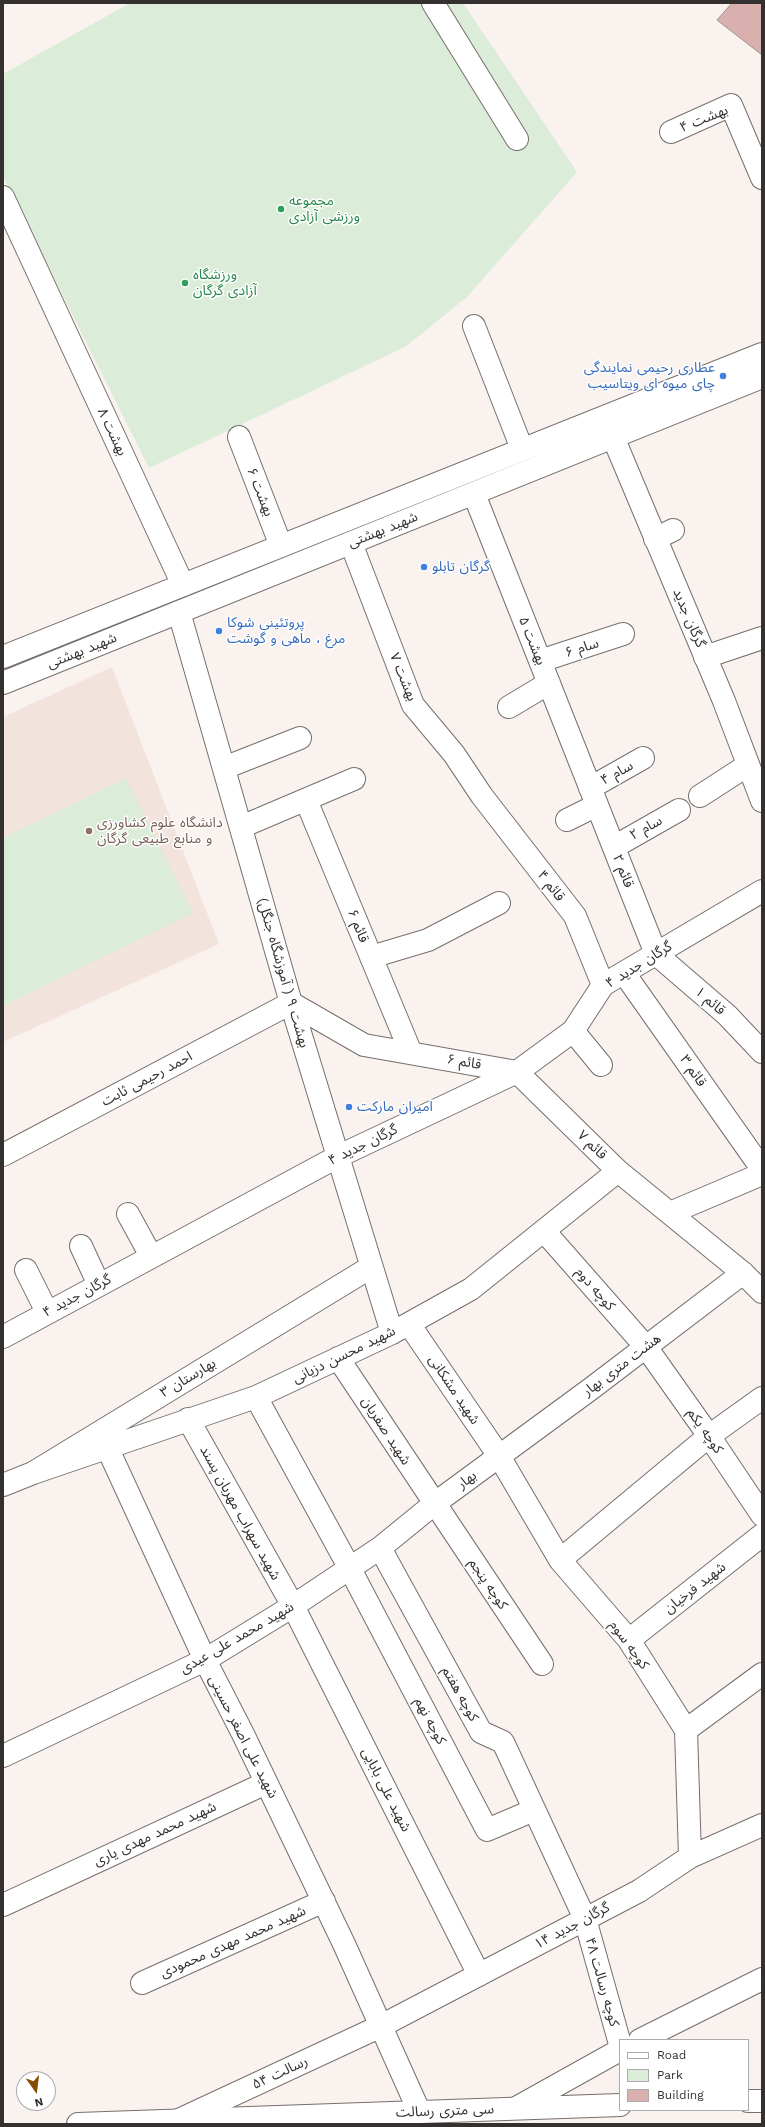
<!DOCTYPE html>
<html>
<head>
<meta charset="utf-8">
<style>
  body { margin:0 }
  #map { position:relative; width:765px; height:2127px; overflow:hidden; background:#faf2ef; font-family:"Work Sans",sans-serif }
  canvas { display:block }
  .frame { position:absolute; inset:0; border:4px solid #33302f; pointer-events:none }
  .legend { position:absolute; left:619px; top:2039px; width:130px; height:72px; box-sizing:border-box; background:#fff; border:1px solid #adacac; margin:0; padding:5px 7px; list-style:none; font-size:12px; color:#33302f }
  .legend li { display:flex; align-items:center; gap:8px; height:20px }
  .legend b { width:20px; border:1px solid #adacac }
  .north { position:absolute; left:16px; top:2071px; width:40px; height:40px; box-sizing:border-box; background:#fff; border:1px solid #adacac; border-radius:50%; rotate:166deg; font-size:11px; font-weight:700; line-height:16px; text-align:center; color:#33302f }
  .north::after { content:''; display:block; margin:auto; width:14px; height:18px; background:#864d00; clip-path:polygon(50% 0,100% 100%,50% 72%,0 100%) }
</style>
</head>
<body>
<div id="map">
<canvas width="765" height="2127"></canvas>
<div class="frame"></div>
<ul class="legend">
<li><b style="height:5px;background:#fff"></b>Road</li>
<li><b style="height:11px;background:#dbecd8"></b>Park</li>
<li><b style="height:11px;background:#d9b0ad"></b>Building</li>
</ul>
<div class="north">N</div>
</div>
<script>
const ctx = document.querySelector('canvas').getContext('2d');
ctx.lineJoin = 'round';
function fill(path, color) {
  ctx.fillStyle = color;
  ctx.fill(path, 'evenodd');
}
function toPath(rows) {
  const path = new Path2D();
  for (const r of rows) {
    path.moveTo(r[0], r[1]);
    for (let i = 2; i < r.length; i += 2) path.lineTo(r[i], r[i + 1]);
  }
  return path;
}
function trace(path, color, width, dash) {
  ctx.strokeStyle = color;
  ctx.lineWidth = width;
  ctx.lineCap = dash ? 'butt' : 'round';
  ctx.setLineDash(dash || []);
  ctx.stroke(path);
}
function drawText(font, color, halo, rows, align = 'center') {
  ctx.font = font + ' "Work Sans","Noto Sans Arabic",sans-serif';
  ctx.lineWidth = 3;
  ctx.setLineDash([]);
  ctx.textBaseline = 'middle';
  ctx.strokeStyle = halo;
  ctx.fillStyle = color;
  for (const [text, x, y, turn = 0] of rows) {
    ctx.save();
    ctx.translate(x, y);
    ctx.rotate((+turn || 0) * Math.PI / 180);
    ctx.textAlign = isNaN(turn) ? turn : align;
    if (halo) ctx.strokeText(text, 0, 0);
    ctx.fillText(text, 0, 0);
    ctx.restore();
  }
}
fill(toPath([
  [112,667,219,944,3,1042,3,717]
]), '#f3e3dd');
fill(toPath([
  [130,3,463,3,577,172,467,297,405,347,149,468,3,176,3,74],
  [126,778,193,913,3,1006,3,838]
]), '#dbecd8');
const building = toPath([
  [732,3,762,3,762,55,717,20,732,3]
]);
fill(building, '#d9b0ad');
trace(building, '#9b9392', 1);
const minor = toPath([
  [433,3,517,139],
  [671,132,731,105,762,178],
  [3,197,183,585],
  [474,326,522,449],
  [239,437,281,546],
  [474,494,656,954,727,1015,762,1052],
  [655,539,673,530],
  [351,543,413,705,454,754,482,796,575,916,603,985],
  [179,612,291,1003,392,1333],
  [705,657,762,638],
  [540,661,623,634],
  [509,707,549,683],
  [224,768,300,738],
  [590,788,643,758],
  [700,796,748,765],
  [306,800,411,1053],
  [567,820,597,805],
  [241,827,354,779],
  [614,847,679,810],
  [371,957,428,940,499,903],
  [624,973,762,1169],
  [573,1031,601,1065],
  [517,1072,618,1171,743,1273,762,1292],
  [3,1155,291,1003,364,1045,517,1072],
  [670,1213,762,1174],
  [128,1214,151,1256],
  [544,1231,646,1347,709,1436,762,1515],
  [81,1246,99,1285],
  [26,1270,47,1312],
  [409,1324,499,1456,560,1560,629,1640,686,1730,690,1857],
  [3,1337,337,1157,517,1072,573,1031,603,985,762,891],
  [338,1358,542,1664],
  [256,1397,349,1567,487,1830,534,1810],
  [188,1419,293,1606,479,1975],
  [107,1447,205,1660,243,1734,344,1944,419,2111],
  [33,1473,256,1397,392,1333,471,1289,618,1171],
  [3,1485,33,1473,371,1267],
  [380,1548,481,1732,503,1742,585,1919,620,2044],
  [560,1560,709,1436,762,1398],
  [629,1640,762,1535],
  [686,1730,762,1674],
  [3,1756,205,1660,293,1606,380,1548,434,1504,592,1388,743,1273],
  [3,1905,266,1783],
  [142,1983,324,1901],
  [640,2040,762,1979],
  [516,2108,620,2050],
  [179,2120,381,2026,639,1891,690,1857,762,1825]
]);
const major = toPath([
  [613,437,724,701,762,801],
  [3,657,762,354],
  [3,683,762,377],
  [748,2101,762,2101],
  [78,2124,620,2105]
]);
trace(minor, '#766f6c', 24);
trace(major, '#766f6c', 24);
trace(minor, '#fff', 22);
trace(major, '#fff', 22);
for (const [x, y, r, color] of [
  [281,209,4,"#2e9e5b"],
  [185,283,4,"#2e9e5b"],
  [723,376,4,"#3f7fe0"],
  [424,567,4,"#3f7fe0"],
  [219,631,4,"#3f7fe0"],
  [89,831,4,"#8d6e63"],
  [349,1107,4,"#3f7fe0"]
]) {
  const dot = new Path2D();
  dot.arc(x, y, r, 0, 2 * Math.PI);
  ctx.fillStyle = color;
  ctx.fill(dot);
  trace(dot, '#fff', 1.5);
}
drawText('14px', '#33302f', '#fff', [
  ["۴ بهشت",704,119,-22],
  ["۸ بهشت",112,432,65],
  ["۶ بهشت",260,492,69],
  ["شهید بهشتی",383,530,-22],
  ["گرگان جدید",689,618,67],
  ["بهشت ۵",532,641,68],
  ["۶ سام",582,648,-18],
  ["شهید بهشتی",82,651,-22],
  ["بهشت ۷",403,677,68],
  ["۴ سام",617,773,-29],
  ["۲ سام",646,828,-29],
  ["۲ قائم",623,871,68],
  ["قائم ۴",551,886,52],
  ["قائم ۶",358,926,68],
  ["گرگان جدید ۴",639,965,-32],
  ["بهشت ۹ ( آموزشگاه جنگل)",283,973,74],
  ["۱ قائم",710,1001,41],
  ["۶ قائم",464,1062,10],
  ["۳ قائم",693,1071,55],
  ["احمد رحیمی ثابت",147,1079,-28],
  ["گرگان جدید ۴",363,1145,-26],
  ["۷ قائم",592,1145,44],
  ["کوچه دوم",595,1289,49],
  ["گرگان جدید ۴",77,1296,-28],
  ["شهید محسن دزیانی",344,1355,-26],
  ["هشت متری بهار",622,1365,-37],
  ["بهارستان ۳",188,1378,-31],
  ["شهید مشکانی",454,1390,56],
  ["شهید صفریان",386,1431,57],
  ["کوچه یکم",705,1431,55],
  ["بهار",467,1480,-37],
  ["شهید سهراب مهربان پسند",240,1513,61],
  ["کوچه پنجم",488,1584,56],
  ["شهید فرخیان",695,1588,-38],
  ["شهید محمد علی عیدی",237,1638,-30],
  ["کوچه سوم",629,1645,54],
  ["کوچه هفتم",460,1694,61],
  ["کوچه نهم",430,1721,62],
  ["شهید علی اصغر حسینی",243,1737,63],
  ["شهید علی بابایی",386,1790,63],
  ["شهید محمد مهدی یاری",155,1834,-25],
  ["گرگان جدید ۱۴",572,1926,-28],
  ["شهید محمد مهدی محمودی",233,1942,-24],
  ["کوچه رسالت ۴۸",602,1982,74],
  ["۵۴ رسالت",280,2073,-25],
  ["سی متری رسالت",445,2111,-2]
]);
drawText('14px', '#27864d', '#fff', [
  ["مجموعه",289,201],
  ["ورزشی آزادی",289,217],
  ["ورزشگاه",193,275],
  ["آزادی گرگان",193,291]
], 'left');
drawText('14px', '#366cbe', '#fff', [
  ["عطاری رحیمی نمایندگی",715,368,"right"],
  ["چای میوه ای ویتاسیب",715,384,"right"],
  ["گرگان تابلو",432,567],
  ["پروتئینی شوکا",227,623],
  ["مرغ‌ ، ماهی و گوشت",227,639],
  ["امیران مارکت",357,1107]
], 'left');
drawText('14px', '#785e54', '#fff', [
  ["دانشگاه علوم کشاورزی",97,823],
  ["و منابع طبیعی گرگان",97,839]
], 'left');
</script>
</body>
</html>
